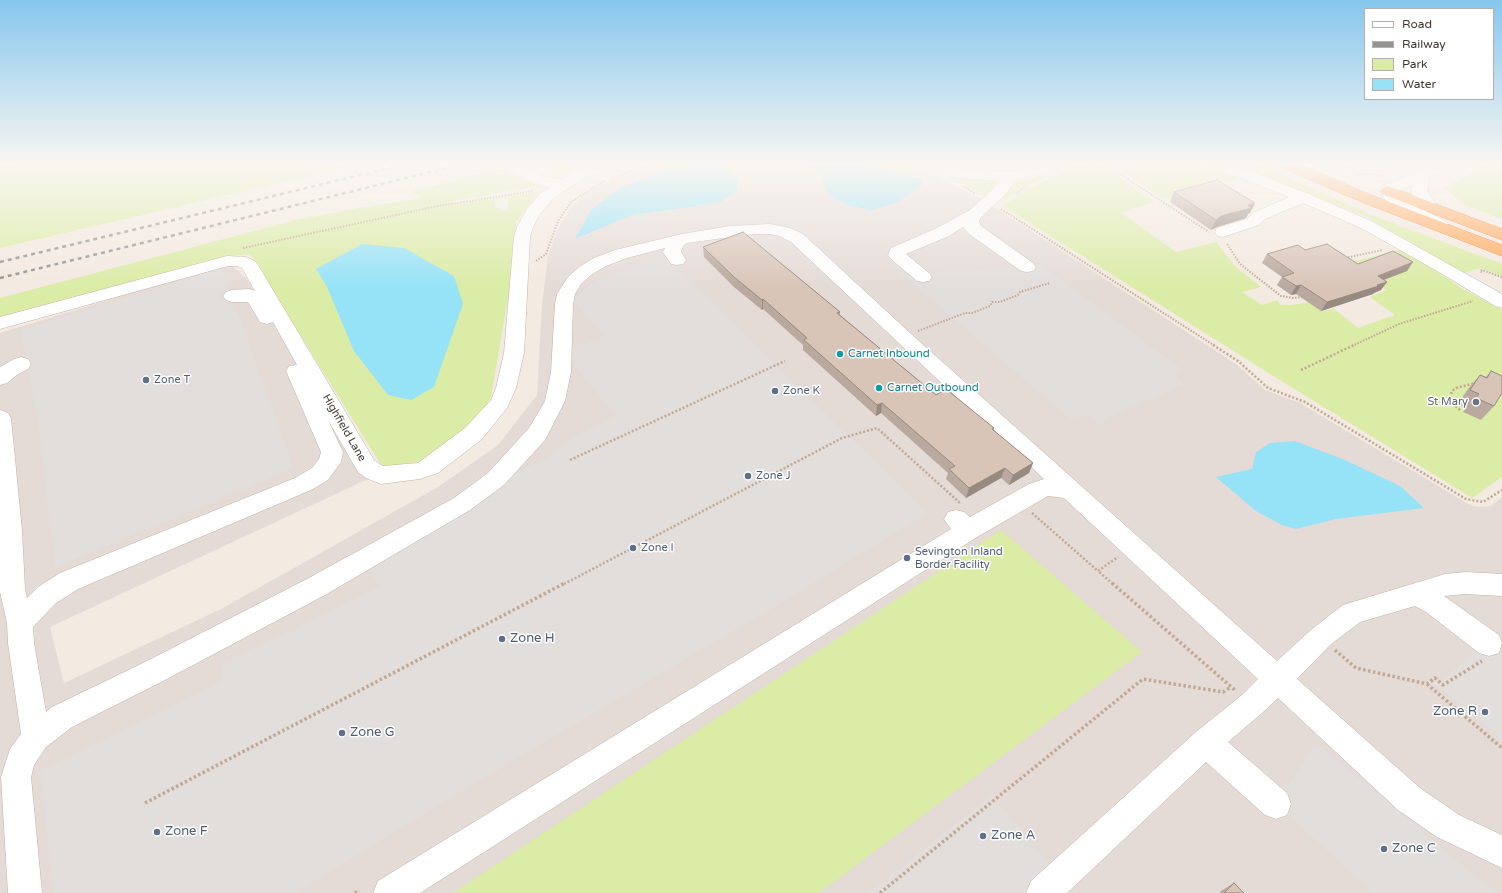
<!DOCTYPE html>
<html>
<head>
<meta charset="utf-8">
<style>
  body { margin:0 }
  #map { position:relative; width:1502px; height:893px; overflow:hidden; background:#f3eae1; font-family:"Varela Round",sans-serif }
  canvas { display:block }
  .legend { position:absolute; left:1364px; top:8px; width:130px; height:92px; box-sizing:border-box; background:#fff; border:1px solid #b4b0ad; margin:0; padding:5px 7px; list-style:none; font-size:12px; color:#443932 }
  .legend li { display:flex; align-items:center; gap:8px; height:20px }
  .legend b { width:20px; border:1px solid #b4b0ad }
</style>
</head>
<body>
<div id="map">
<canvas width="1502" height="893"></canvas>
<ul class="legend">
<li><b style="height:5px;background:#fff"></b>Road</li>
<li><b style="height:5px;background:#939393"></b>Railway</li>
<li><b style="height:11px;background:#daeca5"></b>Park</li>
<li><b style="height:11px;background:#96e3f7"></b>Water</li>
</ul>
</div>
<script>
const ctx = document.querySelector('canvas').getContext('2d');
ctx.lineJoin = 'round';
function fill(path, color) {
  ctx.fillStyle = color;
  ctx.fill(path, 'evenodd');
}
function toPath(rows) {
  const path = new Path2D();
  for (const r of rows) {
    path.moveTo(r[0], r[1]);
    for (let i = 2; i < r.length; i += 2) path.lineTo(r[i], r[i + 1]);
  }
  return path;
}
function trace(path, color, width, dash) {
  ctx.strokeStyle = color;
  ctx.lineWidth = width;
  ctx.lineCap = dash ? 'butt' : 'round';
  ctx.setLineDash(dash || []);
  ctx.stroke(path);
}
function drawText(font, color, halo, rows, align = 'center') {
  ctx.font = font + ' "Varela Round",sans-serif';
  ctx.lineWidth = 3;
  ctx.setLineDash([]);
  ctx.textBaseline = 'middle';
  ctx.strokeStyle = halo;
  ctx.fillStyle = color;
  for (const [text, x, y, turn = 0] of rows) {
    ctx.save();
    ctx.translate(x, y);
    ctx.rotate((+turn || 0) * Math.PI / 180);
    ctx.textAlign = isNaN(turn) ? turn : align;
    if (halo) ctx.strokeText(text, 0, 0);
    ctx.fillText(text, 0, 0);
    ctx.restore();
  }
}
fill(toPath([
  [934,163,1049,163,1013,172,987,173,953,170]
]), '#e7dacf');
fill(toPath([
  [1363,163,1412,163,1390,174]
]), '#f8dac9');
fill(toPath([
  [660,163,905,163,961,188,999,210,1236,364,1265,390,1300,403,1463,501,1473,506,1483,507,1491,506,1502,497,1502,893,0,893,0,333,203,271,231,265,246,278,300,364,368,479,50,627,64,683,221,609,438,487,498,445,537,395,542,305,548,256,558,229,570,210,582,196,599,185]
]), '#e4dbd7');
fill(toPath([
  [0,163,4,163,7,167,16,163,330,163,345,168,0,248],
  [538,163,597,163,557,176],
  [1085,163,1099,163,1155,202,1120,212,1176,252,1216,242,1236,267,1261,287,1242,292,1262,305,1277,300,1281,305,1292,305,1309,302,1321,311,1334,309,1358,328,1395,315,1370,297,1386,290,1347,263,1403,249,1463,289,1502,310,1502,477,1472,498,1283,382,1003,206,1028,188],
  [1109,163,1203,163,1242,177,1174,199,1162,198],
  [1222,163,1256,163,1376,217,1502,264,1502,276,1481,268,1463,273,1367,217,1297,190],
  [1489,163,1502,163,1502,219,1463,204,1445,188],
  [498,169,539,186,447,202,458,204,539,192,516,222,516,250,489,409,426,460,383,468,250,254,230,256,0,320,0,298,296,220,359,208,423,198,410,192],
  [508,198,509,210,500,211,500,208,495,208,495,200],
  [316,269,411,400,327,287],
  [1052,172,1049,176,1026,186,998,204,1014,183],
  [946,176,997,179,996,185,986,196],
  [1001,530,1142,652,819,893,453,893]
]), '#daeca5');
fill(toPath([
  [663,255,928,513,771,609,470,786,295,893,53,893,41,770,224,680,220,664,379,587,370,570,507,487,503,478,547,458,575,436,616,417,569,359,569,351,605,336,572,300,592,283],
  [905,262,917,272,995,269,1000,271,1020,267,1035,267,1041,265,1183,370,1177,373,1178,378,1185,384,1097,423,1089,416,1078,416,1070,419,892,266],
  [222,269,294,468,55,567,39,429,21,330],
  [1502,633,1502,739,1435,684],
  [1316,742,1496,893,1373,893,1276,804],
  [991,795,1074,893,869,893]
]), '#e2dedb');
fill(toPath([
  [806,163,860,163,870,168,921,179,923,184,898,202,871,210,847,205,828,194,821,177],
  [716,165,738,178,737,191,719,203,632,215,575,239,592,209,620,188,668,170],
  [362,244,404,248,454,276,463,304,434,387,411,400,388,395,354,351,327,287,316,269],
  [1295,441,1345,460,1400,486,1424,508,1336,519,1296,529,1282,525,1256,511,1216,477,1252,469,1256,452,1270,443]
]), '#96e3f7');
const minor = toPath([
  [508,163,524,163,529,169,540,175,554,179,563,179,578,171,598,163,620,163,618,166,588,177,571,186,552,200,540,214,533,227,530,237,524,353,516,388,507,408,481,440,438,473,420,479,381,484,366,478,358,472,328,420,343,452,341,462,328,480,311,490,78,589,56,603,33,627,34,643,46,712,52,707,145,662,307,579,454,498,488,473,529,428,545,401,551,372,555,304,557,294,568,277,579,267,594,258,615,250,682,234,730,226,770,224,790,228,803,234,910,333,1277,661,1312,629,1343,605,1445,574,1466,572,1502,574,1502,596,1466,594,1444,596,1499,635,1502,643,1499,653,1489,656,1479,653,1426,612,1415,606,1360,622,1330,645,1297,679,1420,788,1459,815,1502,835,1502,868,1437,837,1398,810,1278,698,1262,713,1228,742,1287,793,1291,804,1287,815,1276,819,1265,815,1206,762,1067,893,1026,893,1031,881,1196,732,1242,695,1258,679,1064,498,1048,496,977,537,420,893,373,893,378,881,951,529,944,519,948,512,956,510,964,512,970,517,1029,484,1044,479,791,242,779,236,770,234,753,234,687,243,683,246,681,252,686,260,683,264,677,265,671,264,663,252,665,248,627,258,606,266,591,275,581,284,575,294,573,304,571,372,565,401,545,440,504,485,470,510,325,595,165,680,72,727,46,747,34,765,31,777,42,893,8,893,1,777,10,749,21,734,8,643,7,623,0,592,0,410,8,413,11,418,22,531,25,589,27,598,38,587,60,573,295,478,312,468,319,459,321,452,286,371,289,366,297,365,273,322,267,324,260,322,248,302,232,302,226,300,223,296,226,292,232,290,249,289,255,291,242,268,237,266,228,266,0,329,0,317,227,256,246,257,255,261,258,265,374,460,383,466,418,463,465,428,491,400,496,388,504,353,514,237,517,227,527,209,540,194,549,188,530,181,519,175,508,163],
  [920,163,942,163,952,168,1009,172,1042,163,1068,163,1066,166,1015,180,1006,194,982,216,979,221,981,226,1033,263,1036,267,1033,271,1027,272,1021,271,969,234,963,227,949,236,906,254,929,273,932,277,929,281,923,282,917,281,891,259,888,255,891,248,937,228,970,210,994,188,999,181,950,177,922,166,920,163],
  [1207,163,1229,163,1309,194,1373,222,1502,294,1502,308,1495,306,1439,272,1361,228,1303,203,1265,219,1259,225,1223,237,1217,236,1215,232,1217,228,1247,219,1253,213,1289,197,1209,166,1207,163],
  [1436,163,1457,163,1455,166,1430,177,1427,191,1437,206,1435,209,1429,211,1423,209,1413,196,1411,191,1413,185,1396,192,1404,201,1446,221,1448,224,1446,227,1440,229,1392,207,1387,203,1379,190,1381,187,1436,163],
  [21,357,28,359,31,364,28,369,18,374,7,383,0,385,0,367,14,359,21,357]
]);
const highway = toPath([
  [1276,163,1297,163,1371,195,1502,245,1502,256,1359,201,1278,166,1276,163],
  [1388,186,1502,229,1502,240,1382,194,1380,191,1382,188,1388,186]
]);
trace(minor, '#c1b2a6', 1);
trace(highway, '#ec7922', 1);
trace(toPath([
  [909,163,914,166],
  [1103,163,1209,232],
  [1333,163,1360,173,1384,176],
  [610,179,655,163],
  [963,186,976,194],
  [1016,194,1028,185],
  [1001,209,1215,346],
  [1227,244,1240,264,1281,296,1293,298,1303,297],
  [243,248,438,206,534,191],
  [1345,258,1383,250],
  [536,261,546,254,558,221,571,202,605,180],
  [1482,272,1480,271,1482,270,1502,277],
  [918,331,965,313,972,313,990,306,992,302,1000,302,1018,295,1020,292,1050,283],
  [1352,346,1399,324,1473,301]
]), '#c2a893', 2, [1.5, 1.5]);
trace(toPath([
  [1213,345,1238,361,1268,388,1305,402,1466,499,1483,502,1502,490],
  [1301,370,1354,345],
  [1460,410,1454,405,1450,397,1452,391,1456,388,1475,383],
  [570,460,785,361],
  [1032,513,1098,571],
  [564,584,842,438,877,428,960,503],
  [1113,584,1098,571,1118,557]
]), '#c2a893', 2.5, [2, 2]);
trace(toPath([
  [1112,583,1236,691],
  [1335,650,1356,668,1427,684,1435,678,1443,685,1482,661],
  [1427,684,1502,748],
  [145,803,565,583],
  [355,893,358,891],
  [880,893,1143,679,1223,692,1231,687]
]), '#c2a893', 3.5, [2.5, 2.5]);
fill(minor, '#fff');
fill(highway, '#ffaa60');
trace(toPath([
  [0,262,410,163],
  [0,278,467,163]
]), '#939393', 2.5, [4, 4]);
fill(toPath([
  [1174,192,1250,213,1248,214,1246,218,1217,227,1211,230,1170,202],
  [703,247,840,312,840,315,936,395,994,428,994,431,1033,463,1029,473,1009,485,1001,478,966,498,946,479,948,473,881,413,876,416,803,350,803,345,763,309,762,310,734,287,704,257],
  [1305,250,1358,264,1407,271,1384,280,1381,290,1374,293,1373,294,1321,311,1296,294,1291,295,1277,285,1282,277,1262,263,1267,254],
  [1491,371,1494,406,1481,420,1463,412,1466,408,1458,404,1468,389,1480,375,1486,377],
  [1234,883,1244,893,1220,893,1221,891]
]), '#baa99e');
fill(toPath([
  [1255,203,1250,213,1248,214,1246,218,1217,227,1211,230,1216,220,1221,216,1248,205],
  [1413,262,1407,271,1372,284,1378,276],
  [1387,282,1381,290,1374,293,1373,294,1321,311,1327,302],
  [1301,285,1296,294,1291,295,1296,286],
  [763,299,763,309,762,310,762,300],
  [882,403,881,413,876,416,877,405],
  [1033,463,1029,473,1009,485,1013,475],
  [1005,468,1001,478,966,498,969,488]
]), '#978a81');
const building = toPath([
  [1217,180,1255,203,1248,205,1251,208,1221,216,1216,220,1174,192,1217,180],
  [743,232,840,312,837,313,936,395,946,389,994,428,992,429,1033,463,1013,475,1005,468,969,488,949,469,955,466,882,403,877,405,804,340,807,338,763,299,762,300,734,277,703,247,743,232],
  [1327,244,1358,264,1393,251,1413,262,1378,276,1387,282,1377,285,1379,286,1327,302,1301,285,1296,286,1282,277,1294,273,1267,254,1298,245,1305,250,1327,244],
  [1491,371,1502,376,1502,393,1494,406,1476,398,1479,394,1470,390,1480,375,1487,378,1491,371],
  [1234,883,1244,893,1224,893,1234,883]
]);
fill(building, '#d8c5b8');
trace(building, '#978a81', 1);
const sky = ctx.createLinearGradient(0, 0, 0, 288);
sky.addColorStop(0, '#87c7ee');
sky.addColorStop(0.57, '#faf6f2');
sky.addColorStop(1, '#faf6f200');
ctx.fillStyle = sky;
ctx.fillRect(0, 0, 1502, 288);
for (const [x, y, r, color] of [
  [840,354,4,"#0f9aa8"],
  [146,380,4,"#5c6f8a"],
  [879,388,4,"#0f9aa8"],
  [775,391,4,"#5c6f8a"],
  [1476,402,4,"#6b7280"],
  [748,476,4,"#5c6f8a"],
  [633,548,4,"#5c6f8a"],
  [907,558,4,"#5c6f8a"],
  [502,639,4,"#5c6f8a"],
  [1485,712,4,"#5c6f8a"],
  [342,733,4,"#5c6f8a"],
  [157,832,4,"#5c6f8a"],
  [983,836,4,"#5c6f8a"],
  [1384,849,4,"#5c6f8a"]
]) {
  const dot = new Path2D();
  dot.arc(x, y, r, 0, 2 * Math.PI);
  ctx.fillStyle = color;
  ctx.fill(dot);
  trace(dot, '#fff', 1.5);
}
drawText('11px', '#0d838f', '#fff', [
  ["Carnet Inbound",848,354],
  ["Carnet Outbound",887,388]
], 'left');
drawText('11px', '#4e5e75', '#fff', [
  ["Zone T",154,380],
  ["Zone K",783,391],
  ["Zone J",756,476],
  ["Zone I",641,548],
  ["Sevington Inland",915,552],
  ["Border Facility",915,565]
], 'left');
drawText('11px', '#5b616d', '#fff', [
  ["St Mary",1468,402]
], 'right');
drawText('11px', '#443932', '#fff', [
  ["Highfield Lane",344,428,60]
]);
drawText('13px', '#4e5e75', '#fff', [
  ["Zone H",510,639],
  ["Zone R",1477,712,"right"],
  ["Zone G",350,733],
  ["Zone F",165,832],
  ["Zone A",991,836],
  ["Zone C",1392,849]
], 'left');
</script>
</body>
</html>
